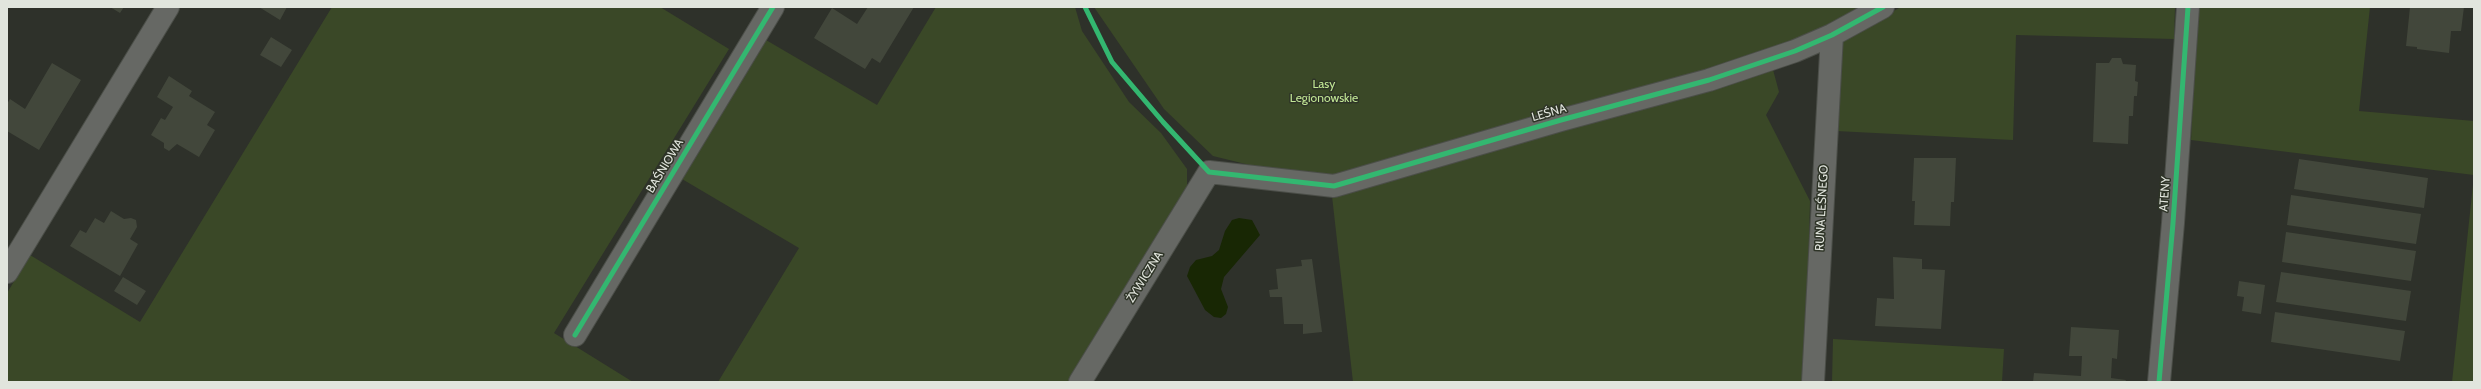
<!DOCTYPE html>
<html>
<head>
<meta charset="utf-8">
<style>
  body { margin:0 }
  #map { position:relative; width:2481px; height:389px; overflow:hidden; background:#2e312a; font-family:Cabin,sans-serif }
  canvas { display:block }
  .frame { position:absolute; inset:0; border:8px solid #e1e5dd; pointer-events:none }
</style>
</head>
<body>
<div id="map">
<canvas width="2481" height="389"></canvas>
<div class="frame"></div>
</div>
<script>
const ctx = document.querySelector('canvas').getContext('2d');
ctx.lineJoin = 'round';
function fill(path, color) {
  ctx.fillStyle = color;
  ctx.fill(path, 'evenodd');
}
function toPath(rows) {
  const path = new Path2D();
  for (const r of rows) {
    path.moveTo(r[0], r[1]);
    for (let i = 2; i < r.length; i += 2) path.lineTo(r[i], r[i + 1]);
  }
  return path;
}
function trace(path, color, width, dash) {
  ctx.strokeStyle = color;
  ctx.lineWidth = width;
  ctx.lineCap = dash ? 'butt' : 'round';
  ctx.setLineDash(dash || []);
  ctx.stroke(path);
}
function drawText(font, color, halo, rows, align = 'center') {
  ctx.font = font + ' Cabin,sans-serif';
  ctx.lineWidth = 3;
  ctx.setLineDash([]);
  ctx.textBaseline = 'middle';
  ctx.strokeStyle = halo;
  ctx.fillStyle = color;
  for (const [text, x, y, turn = 0] of rows) {
    ctx.save();
    ctx.translate(x, y);
    ctx.rotate((+turn || 0) * Math.PI / 180);
    ctx.textAlign = isNaN(turn) ? turn : align;
    if (halo) ctx.strokeText(text, 0, 0);
    ctx.fillText(text, 0, 0);
    ctx.restore();
  }
}
fill(toPath([
  [332,7,660,7,729,49,554,333,633,382,7,382,7,293,30,255,140,322],
  [936,7,1075,7,1082,31,1129,102,1161,133,1187,169,1187,195,1070,382,718,382,799,248,682,179,766,40,877,105],
  [1094,7,1868,7,1810,40,1333,175,1262,168,1213,156,1164,109],
  [1901,7,2175,7,2174,39,2016,35,2013,140,1836,131,1840,40],
  [2198,7,2370,7,2359,111,2474,121,2474,382,2452,382,2474,175,2191,140],
  [1772,66,1779,92,1766,115,1810,201,1805,382,1353,382,1332,196],
  [1833,339,2004,349,2002,382,1832,382]
]), '#3a4827');
fill(toPath([
  [1239,218,1252,220,1260,235,1224,277,1221,289,1228,307,1226,314,1221,318,1214,317,1205,310,1187,276,1190,267,1196,260,1212,256,1219,250,1225,231,1232,220]
]), '#182704');
fill(toPath([
  [110,7,124,7,120,13],
  [259,7,287,7,280,20],
  [868,7,914,7,880,63,872,58,865,69,814,38,832,8,857,24],
  [2410,7,2464,7,2461,31,2451,31,2449,53,2417,49,2417,47,2406,46],
  [271,37,292,50,281,67,260,55],
  [2112,58,2121,58,2123,64,2136,65,2135,81,2138,82,2137,96,2134,96,2133,116,2129,116,2128,144,2093,142,2096,63,2109,63],
  [52,63,81,80,39,150,7,131,7,104,10,99,25,109],
  [169,76,192,91,189,96,215,112,207,125,215,130,199,157,177,144,169,151,164,148,164,143,151,135,161,118,165,120,173,107,157,97],
  [1914,158,1956,158,1954,202,1951,202,1950,226,1914,225,1915,201,1912,201],
  [2299,159,2428,178,2424,208,2294,189],
  [2291,195,2421,214,2416,244,2287,225],
  [111,211,124,219,131,218,136,220,137,227,130,239,138,244,120,276,70,246,80,230,86,233,95,218,104,223],
  [2286,232,2416,251,2411,281,2282,262],
  [1893,257,1922,259,1922,269,1945,270,1941,329,1875,326,1877,298,1894,299],
  [1312,259,1322,332,1303,334,1303,324,1284,324,1282,297,1270,297,1269,290,1278,289,1276,269,1302,266,1301,260],
  [2281,272,2411,291,2406,321,2276,302],
  [123,277,146,291,137,305,114,291],
  [2239,281,2265,285,2261,314,2242,311,2244,297,2237,296],
  [2275,312,2405,331,2400,361,2271,342],
  [2071,327,2119,330,2117,359,2112,358,2111,378,2126,380,2125,382,2033,382,2034,373,2081,376,2082,356,2069,356]
]), '#42473b');
const minor = toPath([
  [7,272,168,7],
  [575,335,773,7],
  [1080,382,1209,172,1334,186,1561,120,1709,80,1795,51,1832,35,1883,7],
  [1813,382,1832,35],
  [2159,382,2173,223,2188,7]
]);
trace(minor, '#4b4e48', 24);
trace(minor, '#666864', 22);
trace(toPath([
  [1085,7,1112,62,1163,122,1209,172,1334,186,1561,120,1709,80,1795,51,1832,35,1883,7],
  [575,335,773,7],
  [2159,382,2173,223,2188,7]
]), '#33b770', 5);
drawText('12px', '#c2e795', '#2e3427', [
  ["Lasy",1324,84],
  ["Legionowskie",1324,98]
]);
drawText('12px', '#e1e5dd', '#2e3427', [
  ["LEŚNA",1549,113,-16],
  ["BAŚNIOWA",665,166,-59],
  ["ATENY",2165,194,-86],
  ["RUNA LEŚNEGO",1822,208,-87],
  ["ŻYWICZNA",1145,277,-58]
]);
</script>
</body>
</html>
